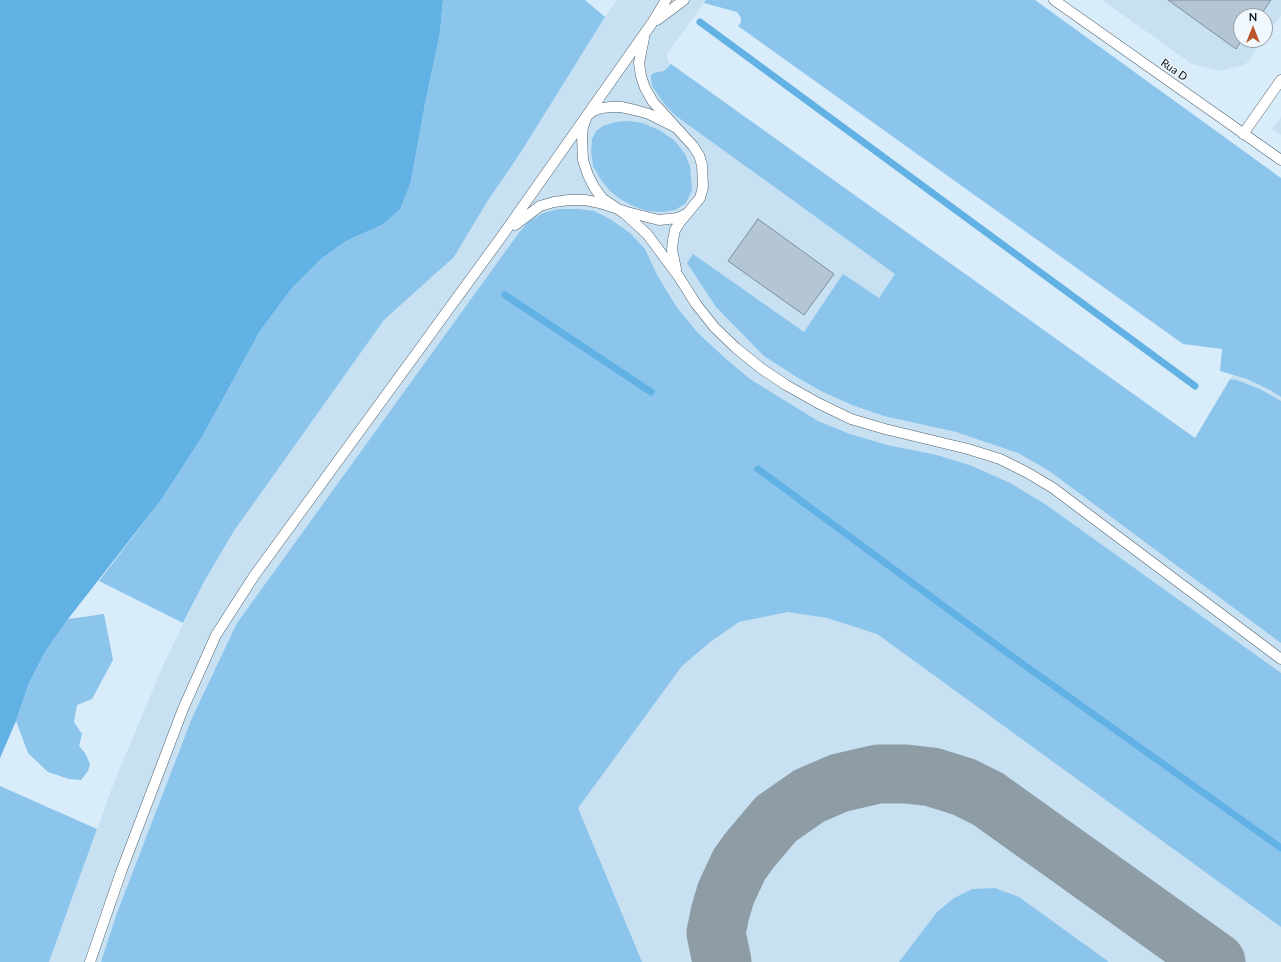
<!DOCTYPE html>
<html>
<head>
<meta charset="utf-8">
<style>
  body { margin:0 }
  #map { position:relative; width:1281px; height:962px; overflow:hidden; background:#d9ecfa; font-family:Lato,sans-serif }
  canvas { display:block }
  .north { position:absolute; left:1233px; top:8px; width:40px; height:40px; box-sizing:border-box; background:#f0f8fd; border:1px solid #949ca1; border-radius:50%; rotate:0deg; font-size:11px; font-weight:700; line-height:16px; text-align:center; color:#0b1116 }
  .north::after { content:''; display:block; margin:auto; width:14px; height:18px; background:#bc552b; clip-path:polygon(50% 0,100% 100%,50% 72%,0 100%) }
</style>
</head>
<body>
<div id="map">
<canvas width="1281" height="962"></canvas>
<div class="north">N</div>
</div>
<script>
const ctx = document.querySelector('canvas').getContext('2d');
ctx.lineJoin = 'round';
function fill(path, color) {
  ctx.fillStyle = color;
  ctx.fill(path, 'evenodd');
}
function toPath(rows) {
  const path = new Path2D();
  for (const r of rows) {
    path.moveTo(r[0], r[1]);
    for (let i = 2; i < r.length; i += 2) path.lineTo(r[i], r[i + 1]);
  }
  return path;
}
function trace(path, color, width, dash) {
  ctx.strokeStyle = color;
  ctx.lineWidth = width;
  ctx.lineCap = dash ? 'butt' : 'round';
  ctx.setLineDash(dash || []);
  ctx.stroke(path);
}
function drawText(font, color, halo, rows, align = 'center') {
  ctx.font = font + ' Lato,sans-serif';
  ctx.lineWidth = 3;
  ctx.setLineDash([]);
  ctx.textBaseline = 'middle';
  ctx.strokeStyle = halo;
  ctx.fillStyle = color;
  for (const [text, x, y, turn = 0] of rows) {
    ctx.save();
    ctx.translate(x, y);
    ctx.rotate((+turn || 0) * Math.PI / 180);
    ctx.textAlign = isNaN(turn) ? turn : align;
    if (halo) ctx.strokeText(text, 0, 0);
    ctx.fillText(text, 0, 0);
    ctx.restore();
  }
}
fill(toPath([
  [617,0,706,0,667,54,668,62,1195,438,1281,295,1281,962,49,962,116,777,166,659,205,580,234,531,384,320,454,257,487,202,521,152,605,17],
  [1102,0,1281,0,1281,15,1265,37,1265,16,1241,16,1241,40,1263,40,1246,64,1220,71,1192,64],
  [1281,117,1281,135,1272,129]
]), '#c7e1f2');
fill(toPath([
  [443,0,585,0,605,17,521,152,487,202,454,257,384,320,234,531,205,580,183,623,99,581,161,500,202,437,260,331,292,288,321,259,346,241,382,225,411,181,425,104,440,33],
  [706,0,1035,0,1281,178,1281,397,1270,390,1247,379,1220,371,1222,349,1183,344,738,26,741,22,741,18,737,12,704,3],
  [671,64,1195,438,1230,379,1237,380,1260,389,1281,401,1281,643,1048,470,1018,453,956,432,884,416,852,405,821,391,795,376,764,356,716,307,687,263,693,254,804,332,843,274,879,298,895,274,676,116,665,105,652,86,651,79,651,75,654,73,664,71],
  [628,121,643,123,661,131,675,141,685,154,690,166,692,190,689,197,685,204,675,210,663,212,647,211,633,206,620,199,610,191,601,180,593,166,591,151,592,139,596,131,603,126,615,122],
  [559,209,578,209,594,211,610,219,630,233,645,249,657,275,676,306,697,332,725,358,750,379,818,421,850,434,887,445,937,455,972,466,1010,483,1045,504,1281,673,1281,927,877,634,827,618,788,612,739,622,710,642,682,666,578,808,642,962,101,962,117,913,192,718,237,623,518,234,528,222,543,213],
  [104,614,113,660,92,699,77,705,74,722,82,734,79,746,85,753,90,764,88,771,81,780,69,779,48,772,28,753,16,721,29,683,45,652,68,619],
  [0,786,97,829,49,962,0,962],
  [995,888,1019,897,1109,962,899,962,937,912,954,898,972,889]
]), '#8cc5ec');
fill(toPath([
  [0,0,443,0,440,33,425,104,411,181,400,209,382,225,346,241,321,259,292,288,260,331,202,437,161,500,68,619,45,652,29,683,16,721,0,758]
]), '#62b1e4');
trace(toPath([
  [700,22,1195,386],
  [505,295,651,392],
  [758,469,1006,652,1281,848]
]), '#62b1e4', 7);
trace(toPath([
  [722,962,716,933,720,913,726,893,739,865,749,851,776,819,809,796,839,783,878,774,906,774,932,777,964,787,988,799,1216,962]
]), '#8e9ca6', 59);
const building = toPath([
  [1168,0,1271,0,1260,16,1241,16,1241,40,1242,40,1236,49,1168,0],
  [758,219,834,274,804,315,728,261,758,219]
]);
fill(building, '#b4c6d3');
trace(building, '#7d8f9b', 1);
const service = toPath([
  [1054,0,1281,160],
  [657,20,684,0],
  [644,38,639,63,641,76,645,88,653,102,693,146,699,155,702,165,703,187,700,198,680,222,675,230,673,240,672,250,676,269],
  [675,127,649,114,635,110,621,107,611,107,602,108,593,111,587,116,583,127,582,136,583,160,588,175,594,187,602,198,625,214,647,234,679,277,696,304,715,328,736,348,762,369,786,385,818,403,851,419,885,429,968,449,1000,459,1028,473,1053,488,1281,659],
  [1243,134,1281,80],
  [515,225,540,206,554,202,569,200,585,200,600,203,627,212,659,220,678,218,686,214],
  [90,962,121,872,183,709,216,635,254,576,502,236,652,23,666,0]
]);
trace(service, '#53636f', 11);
trace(service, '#fff', 10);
drawText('11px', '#0b1116', '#f0f8fd', [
  ["Rua D",1174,70,35]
]);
</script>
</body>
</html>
